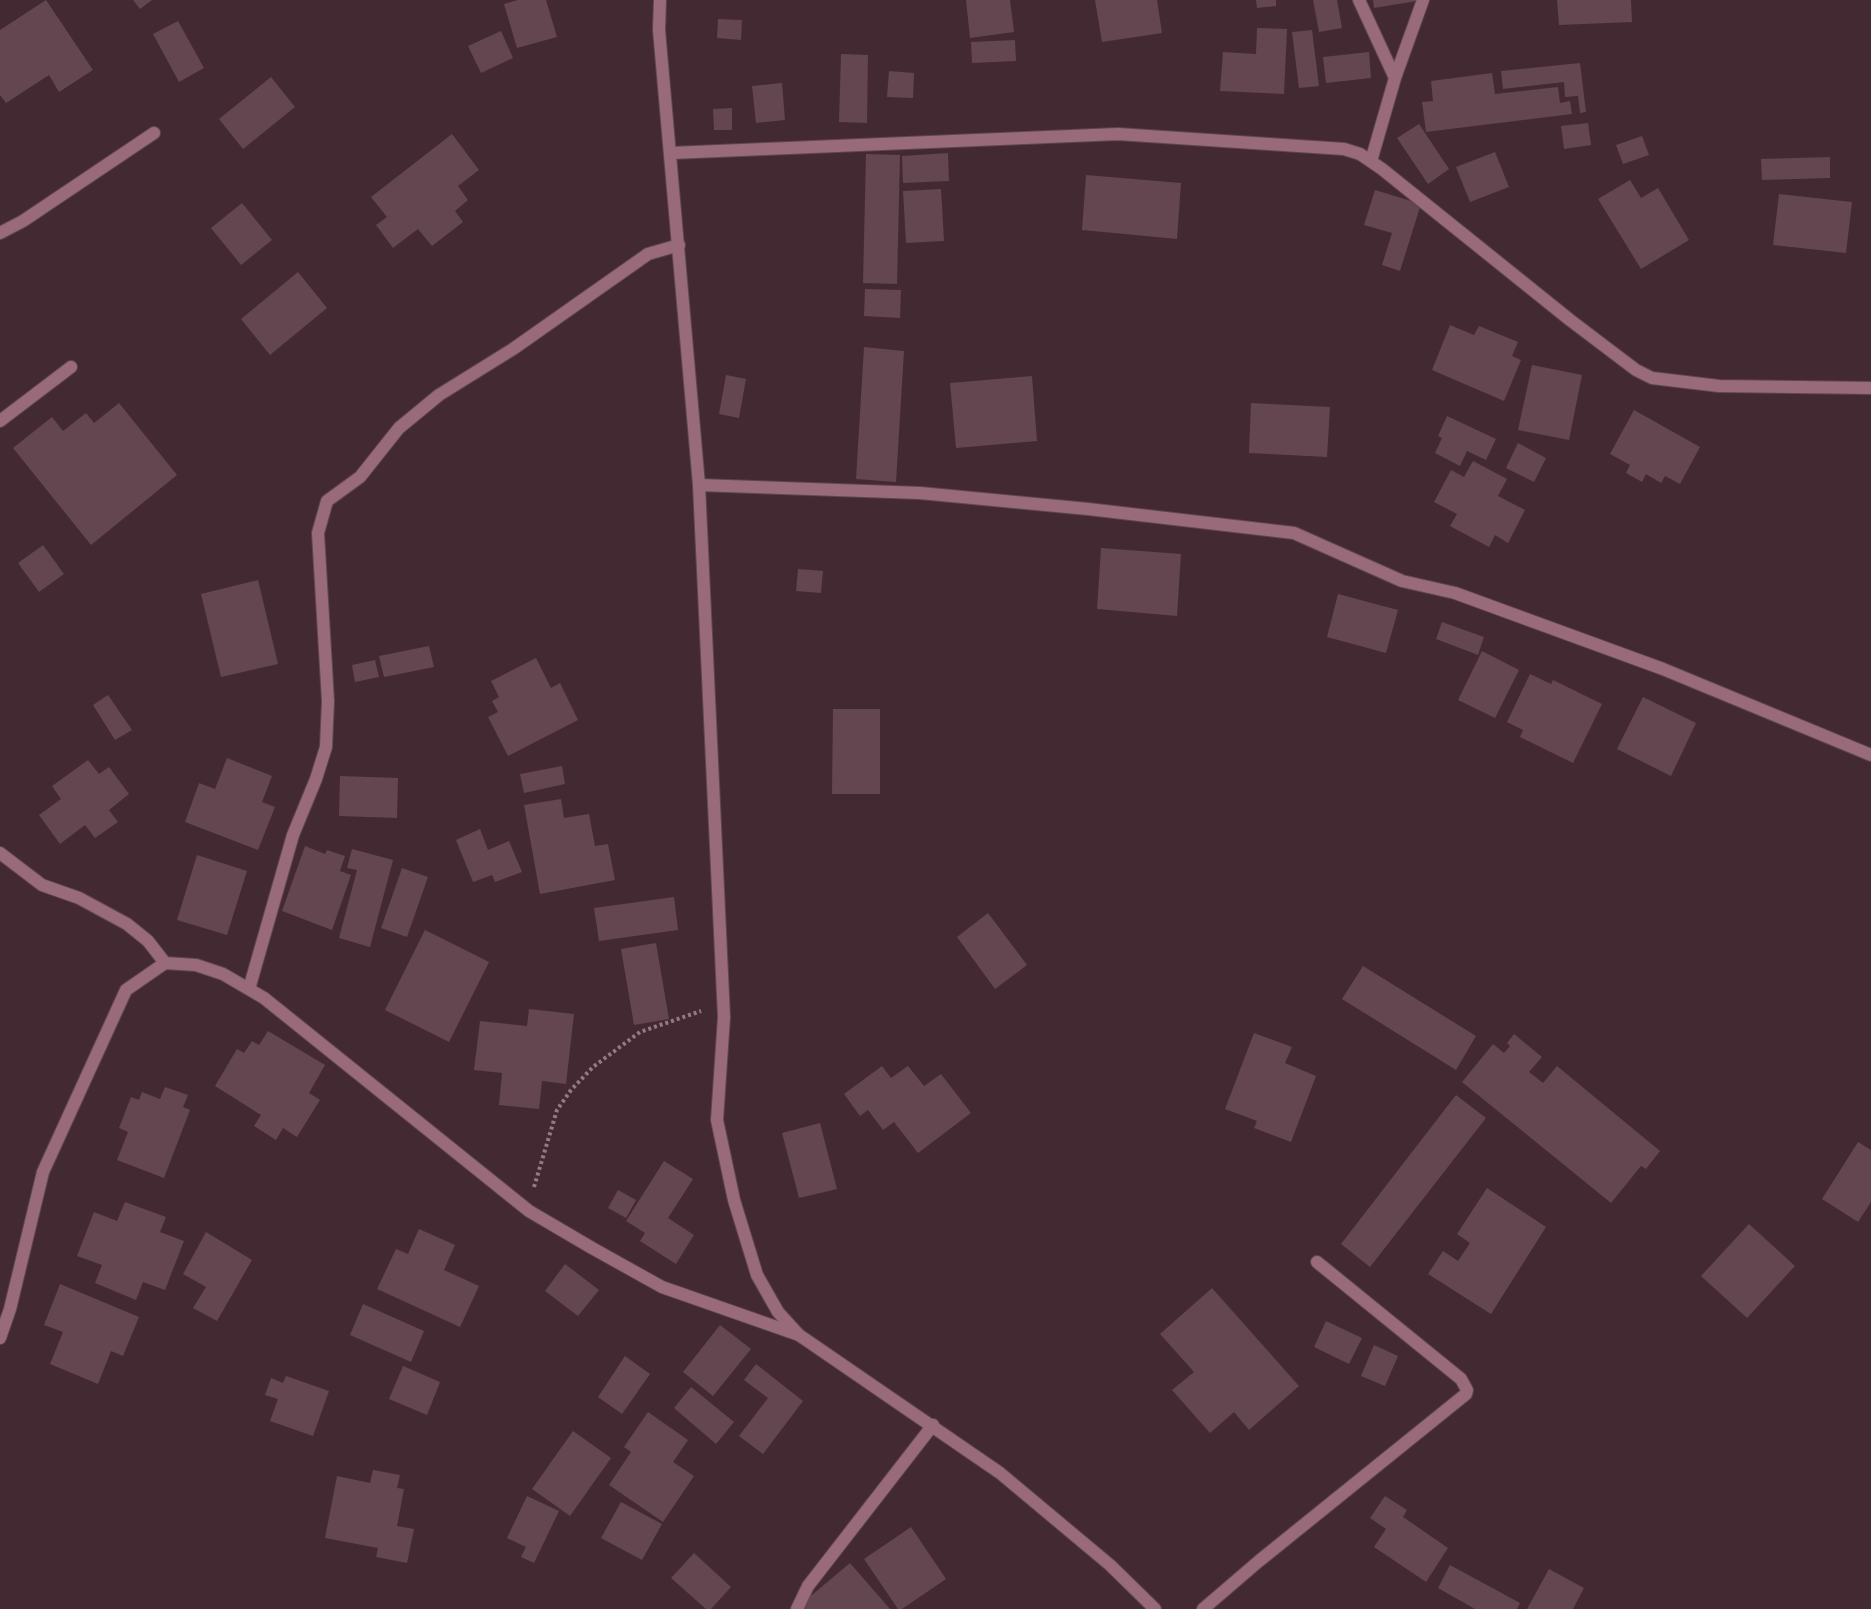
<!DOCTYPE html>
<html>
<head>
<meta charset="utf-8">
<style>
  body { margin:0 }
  canvas { display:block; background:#432931 }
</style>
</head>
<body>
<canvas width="1871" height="1609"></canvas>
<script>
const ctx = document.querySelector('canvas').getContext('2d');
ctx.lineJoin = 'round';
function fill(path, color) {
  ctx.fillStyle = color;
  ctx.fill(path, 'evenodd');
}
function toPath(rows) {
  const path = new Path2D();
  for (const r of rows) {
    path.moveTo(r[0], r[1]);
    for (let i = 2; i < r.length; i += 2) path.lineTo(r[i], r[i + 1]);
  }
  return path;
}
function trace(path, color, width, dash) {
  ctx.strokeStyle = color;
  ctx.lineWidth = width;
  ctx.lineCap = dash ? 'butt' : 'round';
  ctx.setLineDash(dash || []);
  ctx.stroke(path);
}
fill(toPath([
  [46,0,93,70,59,92,49,75,6,103,0,95,0,30],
  [133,0,152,0,140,9],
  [518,0,546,0,557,37,517,48,504,4],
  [966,0,1010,0,1014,32,970,38],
  [1095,0,1157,0,1162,33,1102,42],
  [1256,0,1276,0,1276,6,1257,8],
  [1313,0,1337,0,1342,28,1319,32],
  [1373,0,1417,0,1417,1,1374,8],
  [1557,0,1631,0,1632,22,1559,25],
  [718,19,742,20,741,40,717,38],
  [178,21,204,68,179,82,153,34],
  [1257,28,1287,29,1284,94,1220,91,1223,52,1256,54],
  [1312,30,1319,86,1299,88,1292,32],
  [501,31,513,58,481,73,468,46],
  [1015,40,1016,61,972,63,971,42],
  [1369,52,1371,78,1326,83,1323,57],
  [841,54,868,55,867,123,839,122],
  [1580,63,1586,112,1580,113,1578,96,1565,97,1564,82,1503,89,1501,71],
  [889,71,914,73,913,98,887,97],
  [1492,73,1495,94,1558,87,1560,103,1570,101,1572,114,1426,132,1422,102,1433,101,1431,81],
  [271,77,295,107,243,149,219,119],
  [782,83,785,120,756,123,752,86],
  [732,108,732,130,714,130,713,109],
  [1588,123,1591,145,1564,149,1561,126],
  [1419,124,1449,169,1428,184,1397,138],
  [452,134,479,170,458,186,468,200,455,211,463,222,432,246,418,229,393,248,376,225,387,217,371,197],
  [1642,136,1649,155,1623,164,1616,145],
  [1495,152,1509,187,1470,202,1456,167],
  [948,153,949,181,903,183,902,156],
  [866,154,900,155,897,284,863,283],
  [1830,157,1830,178,1762,180,1761,159],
  [1086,175,1181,183,1177,239,1082,230],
  [1630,180,1641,198,1658,188,1689,240,1641,269,1598,199],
  [941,189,944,241,906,243,903,191],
  [1375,190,1421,204,1400,271,1382,265,1392,233,1364,225],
  [1779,194,1852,202,1846,253,1773,245],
  [242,203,272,240,241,265,211,228],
  [298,272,327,308,270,355,241,319],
  [865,289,901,290,900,318,864,316],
  [1450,325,1474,335,1479,326,1518,342,1512,356,1521,360,1504,401,1432,370],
  [864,347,904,351,896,482,856,479],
  [1532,365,1582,375,1569,440,1518,430],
  [726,375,746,379,739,418,719,414],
  [1032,376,1037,441,956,448,950,383],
  [119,403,177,475,91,545,13,448,52,417,63,431,86,413,94,423],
  [1251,403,1330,407,1327,457,1249,453],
  [1634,410,1700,447,1680,484,1665,476,1661,483,1646,474,1642,482,1626,473,1630,465,1610,454],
  [1447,416,1496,439,1486,460,1467,451,1460,466,1435,453,1442,438,1438,436],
  [1518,443,1546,458,1534,482,1506,468],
  [1473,461,1507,479,1498,496,1525,510,1508,543,1495,535,1489,547,1450,526,1457,514,1434,502,1451,470,1464,477],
  [43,545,64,574,39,592,18,563],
  [1101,548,1181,554,1177,616,1097,609],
  [798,569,823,571,821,593,796,591],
  [258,580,278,664,221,677,201,594],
  [1338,594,1398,610,1386,653,1327,637],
  [1442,622,1484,637,1478,655,1436,639],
  [429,646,434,667,384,677,379,656],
  [1482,651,1519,670,1495,718,1458,700],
  [536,658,551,688,560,683,578,720,508,756,488,717,498,712,492,701,499,697,491,681],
  [375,660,379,677,355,682,352,665],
  [1530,674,1551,684,1553,680,1602,704,1573,763,1520,737,1523,730,1507,722],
  [108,695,132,730,115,740,93,705],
  [1643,697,1696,723,1671,776,1617,749],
  [833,709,880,709,880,794,832,794],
  [227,758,272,776,262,802,275,807,258,850,185,822,199,783,215,789],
  [88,760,99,774,109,767,129,794,109,810,118,822,95,838,85,825,60,844,39,815,61,799,52,786],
  [562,766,565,784,524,793,520,774],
  [340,776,398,778,397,818,339,816],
  [561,799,564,818,589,814,595,846,608,844,615,880,540,894,524,805],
  [480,829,488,850,509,841,522,872,495,882,492,875,473,882,456,840],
  [305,846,325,854,327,850,345,856,340,871,351,875,332,930,282,911],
  [352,849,393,860,370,947,339,938,357,870,347,868],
  [197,855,247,871,227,935,177,920],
  [402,868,428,877,407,937,381,928],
  [674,897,678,930,599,941,594,908],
  [988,913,1027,965,995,989,957,937],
  [425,930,489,962,449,1042,385,1010],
  [656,943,669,1019,634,1025,621,949],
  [1363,966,1476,1036,1456,1070,1342,999],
  [529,1009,574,1014,566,1084,542,1081,539,1109,499,1105,502,1073,474,1070,480,1021,527,1026],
  [268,1031,325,1065,309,1093,320,1100,297,1137,283,1128,276,1140,254,1126,261,1115,215,1086,237,1049,244,1053,252,1041,259,1045],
  [1254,1033,1292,1047,1285,1063,1316,1076,1291,1142,1254,1128,1257,1121,1225,1109],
  [1514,1034,1542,1057,1529,1072,1543,1083,1557,1066,1660,1151,1646,1169,1641,1166,1611,1203,1462,1082,1493,1044,1504,1053,1510,1046,1507,1043],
  [882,1066,891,1078,908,1066,924,1086,941,1074,971,1113,918,1153,894,1122,883,1130,868,1110,860,1116,844,1094],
  [165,1087,188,1095,183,1107,190,1110,164,1178,117,1160,128,1132,119,1128,131,1097,139,1100,142,1092,160,1099],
  [1456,1095,1486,1118,1370,1267,1341,1244],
  [820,1123,837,1189,799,1198,782,1133],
  [1858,1142,1871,1150,1871,1202,1858,1222,1822,1199],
  [664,1161,693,1179,668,1218,694,1235,676,1264,640,1241,645,1233,626,1221],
  [1487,1188,1546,1227,1491,1314,1428,1274,1443,1251,1458,1261,1470,1243,1457,1234],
  [618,1190,636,1200,626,1218,608,1208],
  [125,1202,166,1217,160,1232,184,1241,165,1290,143,1282,136,1300,95,1283,102,1265,77,1256,94,1212,117,1221],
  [1749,1224,1795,1266,1747,1318,1701,1276],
  [419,1229,455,1245,444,1270,479,1286,460,1327,377,1289,396,1249,408,1254],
  [206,1232,252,1260,217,1321,193,1308,206,1287,183,1274],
  [565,1264,599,1290,578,1316,545,1291],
  [60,1284,139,1317,123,1356,111,1351,98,1384,50,1364,63,1332,44,1325],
  [1212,1288,1299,1386,1249,1430,1234,1412,1210,1433,1172,1390,1194,1372,1160,1334],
  [363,1304,424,1331,411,1362,350,1335],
  [1326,1321,1362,1338,1349,1364,1314,1347],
  [720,1325,751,1349,713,1396,683,1372],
  [1374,1345,1398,1356,1385,1386,1361,1376],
  [625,1356,650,1374,622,1414,598,1397],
  [756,1364,803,1401,763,1454,739,1436,768,1398,744,1380],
  [403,1366,440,1382,427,1415,389,1399],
  [286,1376,329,1391,313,1436,270,1421,278,1399,265,1395,271,1378,283,1383],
  [691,1387,734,1422,716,1444,674,1408],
  [648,1412,688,1440,673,1462,694,1476,663,1522,609,1485,631,1452,624,1447],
  [573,1431,611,1458,570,1516,532,1489],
  [373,1470,400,1475,397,1488,404,1489,397,1526,414,1529,407,1563,376,1557,378,1548,325,1538,337,1476,370,1483],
  [527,1496,559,1511,534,1563,521,1557,526,1547,507,1538],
  [1385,1496,1407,1510,1403,1517,1448,1548,1426,1582,1374,1547,1386,1529,1370,1518],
  [621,1502,662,1524,642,1560,601,1538],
  [911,1527,946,1579,902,1609,898,1609,864,1559],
  [694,1553,731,1587,711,1609,706,1609,671,1578],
  [850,1563,890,1609,804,1609,800,1605],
  [1450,1565,1520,1603,1517,1609,1475,1609,1438,1588],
  [1549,1569,1584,1588,1573,1609,1527,1609]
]), '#63464f');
const minor = toPath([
  [1359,0,1395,78],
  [671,153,1118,134,1344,149,1360,154,1382,169,1570,320,1636,370,1652,378,1719,386,1871,388],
  [1371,161,1395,78,1423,0],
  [0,233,23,221,154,133],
  [0,421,71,367],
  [699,485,920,493,1088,509,1294,533,1402,581,1455,593,1663,669,1871,755],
  [0,853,42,885,79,898,127,924,148,941,165,963],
  [249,989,293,835,316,779,326,747,328,701,318,533,327,501,360,477,399,428,439,395,513,349,648,254,679,245],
  [0,1338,10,1309,43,1172,126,990,165,963,196,965,223,974,264,998,529,1211,592,1248,662,1287,799,1335],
  [797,1609,808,1586,933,1425],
  [1203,1609,1259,1561,1466,1394,1467,1390,1461,1379,1317,1262]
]);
const tertiary = toPath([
  [660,0,659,30,699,485,724,1017,717,1120,734,1200,757,1275,778,1312,799,1335,1000,1473,1110,1565,1155,1609]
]);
trace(minor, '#5f474e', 14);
trace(tertiary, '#5f474e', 14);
trace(toPath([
  [534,1187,557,1110,571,1090,593,1067,640,1032,701,1011]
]), '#927c83', 4, [3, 3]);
trace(minor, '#996b7a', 12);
trace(tertiary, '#996b7a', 12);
</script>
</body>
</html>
